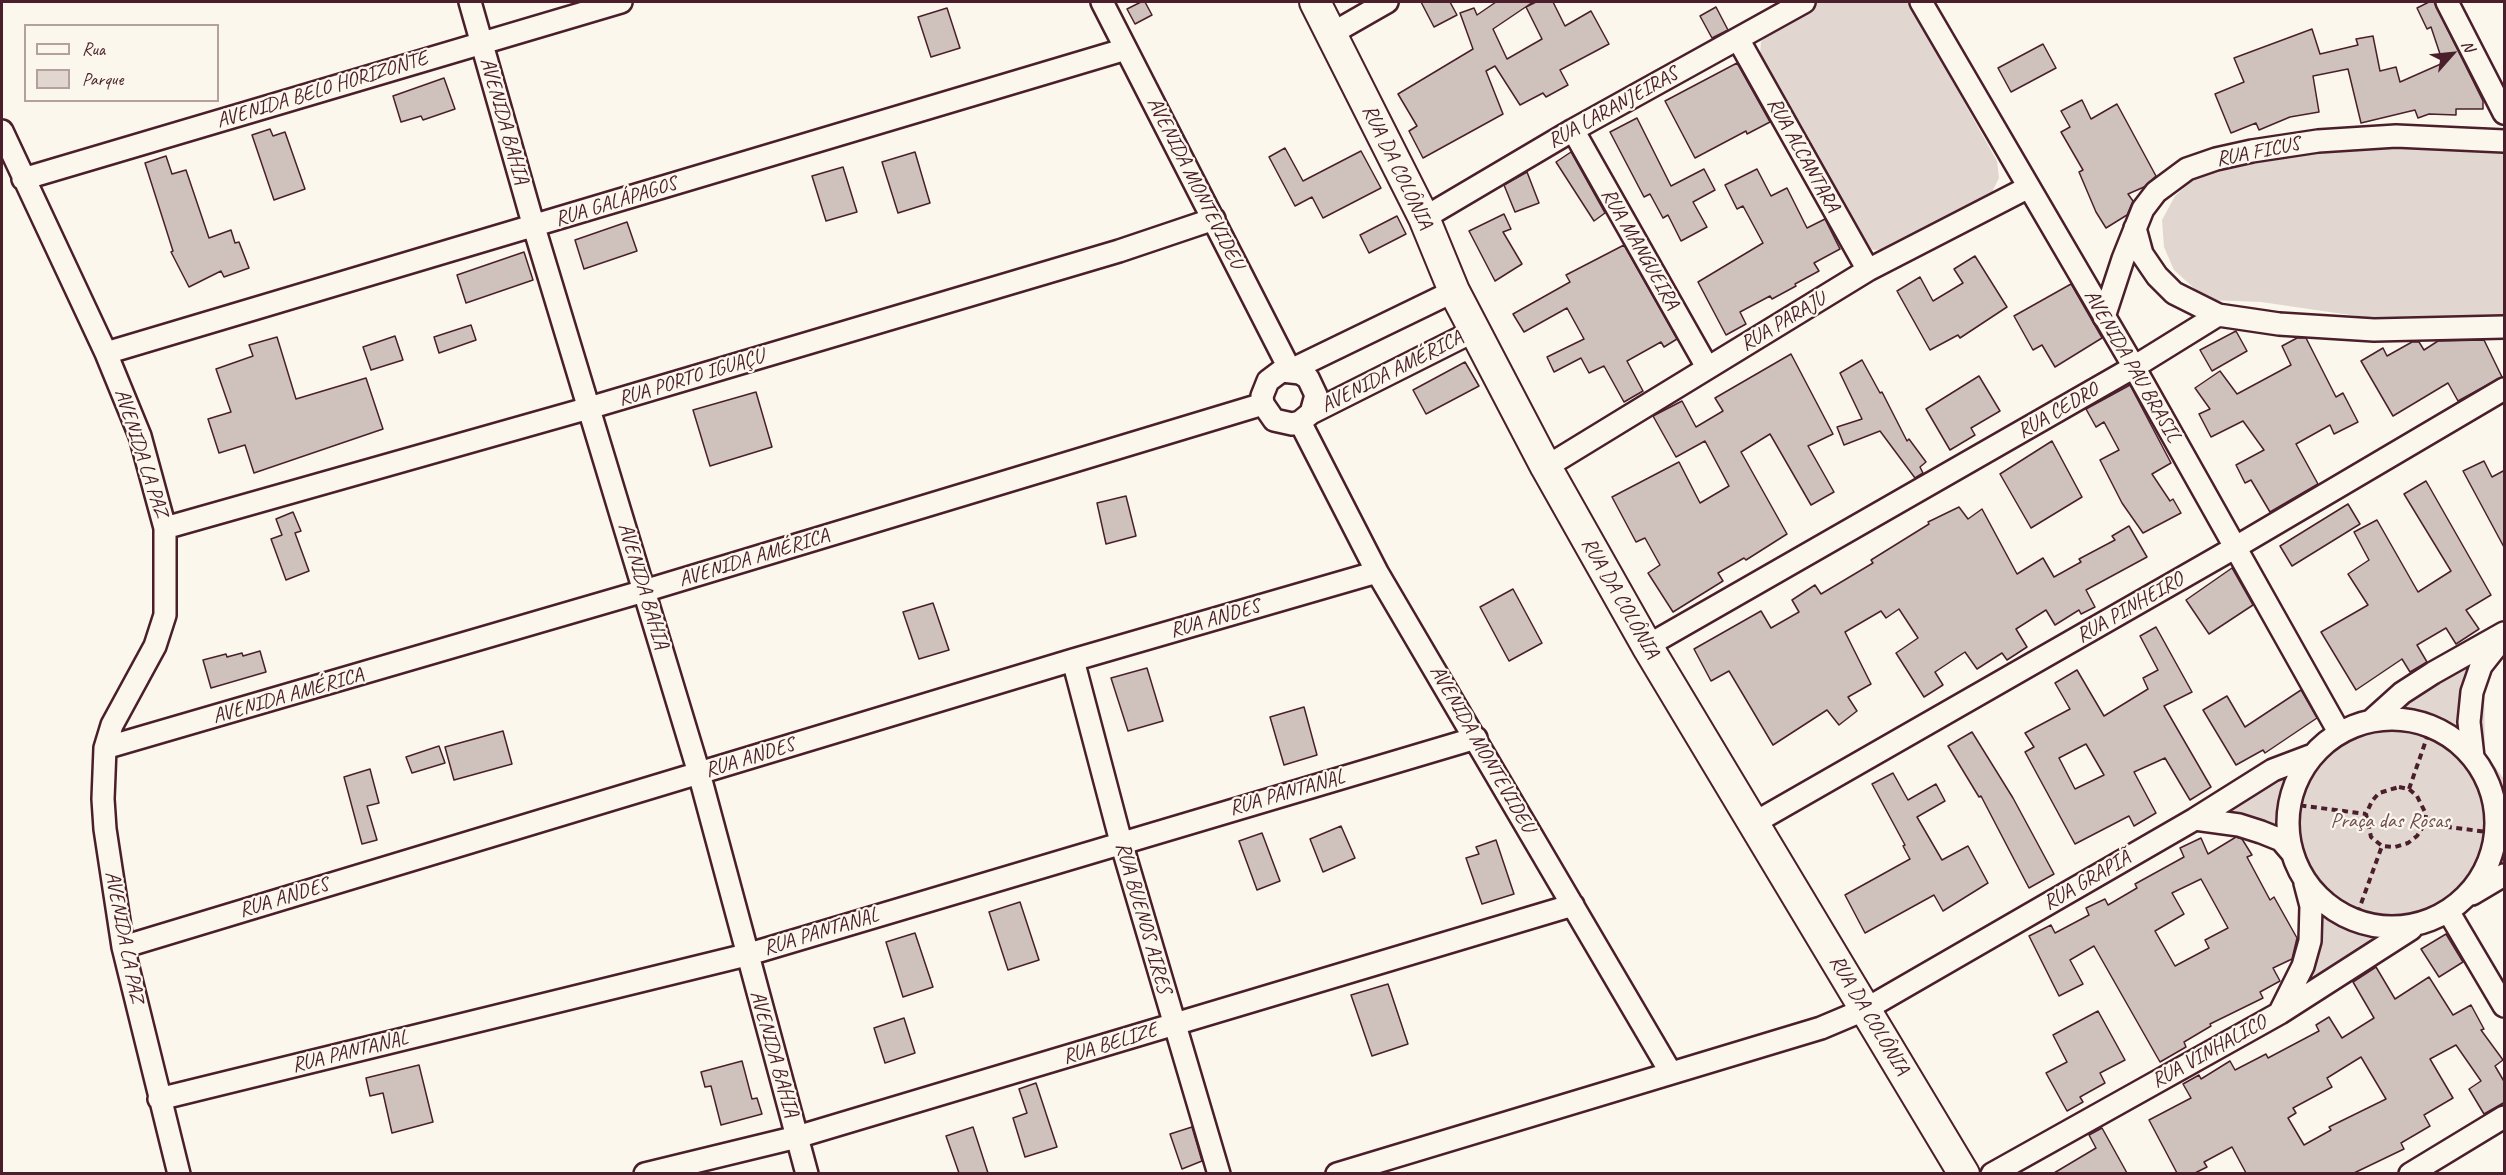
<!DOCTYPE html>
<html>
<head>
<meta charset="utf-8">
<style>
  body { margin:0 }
  #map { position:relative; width:2506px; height:1175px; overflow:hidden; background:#fbf7ec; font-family:Caveat,sans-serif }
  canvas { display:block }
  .frame { position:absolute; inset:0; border:3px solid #4a1f2b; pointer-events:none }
  .legend { position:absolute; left:24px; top:24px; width:195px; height:78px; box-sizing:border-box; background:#fbf7ec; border:2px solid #b4a19f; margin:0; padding:8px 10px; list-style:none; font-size:18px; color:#4a1f2b }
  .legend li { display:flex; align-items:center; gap:12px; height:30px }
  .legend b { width:30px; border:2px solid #b4a19f }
  .north { position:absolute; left:2422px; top:24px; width:60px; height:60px; -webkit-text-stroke:4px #fbf7ec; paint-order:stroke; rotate:63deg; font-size:16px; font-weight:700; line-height:24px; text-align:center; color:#4a1f2b }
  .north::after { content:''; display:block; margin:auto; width:21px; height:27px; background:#4a1f2b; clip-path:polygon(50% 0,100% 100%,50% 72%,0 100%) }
</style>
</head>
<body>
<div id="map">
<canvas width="2506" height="1175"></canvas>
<div class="frame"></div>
<ul class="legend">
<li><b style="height:8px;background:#fbf7ec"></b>Rua</li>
<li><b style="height:16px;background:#e2d7d0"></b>Parque</li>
</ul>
<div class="north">N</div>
</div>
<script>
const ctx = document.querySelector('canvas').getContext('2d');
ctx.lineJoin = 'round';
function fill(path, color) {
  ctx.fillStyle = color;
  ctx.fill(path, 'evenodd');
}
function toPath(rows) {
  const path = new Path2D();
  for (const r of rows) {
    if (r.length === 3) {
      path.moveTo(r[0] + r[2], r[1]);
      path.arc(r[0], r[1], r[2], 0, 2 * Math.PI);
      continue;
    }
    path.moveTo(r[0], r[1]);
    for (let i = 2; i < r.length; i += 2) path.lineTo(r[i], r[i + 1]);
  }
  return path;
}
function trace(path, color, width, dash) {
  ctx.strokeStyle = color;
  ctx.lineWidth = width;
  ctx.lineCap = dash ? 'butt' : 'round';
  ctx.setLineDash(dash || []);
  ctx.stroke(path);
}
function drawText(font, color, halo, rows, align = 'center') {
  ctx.font = font + ' Caveat,sans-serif';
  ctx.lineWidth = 4.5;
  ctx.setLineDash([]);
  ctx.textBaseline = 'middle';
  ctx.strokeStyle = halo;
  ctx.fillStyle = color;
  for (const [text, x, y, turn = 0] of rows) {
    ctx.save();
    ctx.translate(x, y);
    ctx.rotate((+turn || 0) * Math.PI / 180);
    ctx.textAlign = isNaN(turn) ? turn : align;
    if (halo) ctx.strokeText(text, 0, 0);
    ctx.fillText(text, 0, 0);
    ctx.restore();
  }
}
fill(toPath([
  [1819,2,1908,2,1997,161,1999,178,1992,192,1889,249,1874,250,1866,247,1855,236,1760,55,1761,42,1768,30],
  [2398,145,2504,146,2504,316,2364,317,2261,302,2207,300,2174,270,2164,247,2162,220,2175,196,2199,174,2255,155],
  [2475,657,2484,677,2485,753,2504,779,2504,875,2295,1000,2305,952,2306,898,2289,856,2210,812]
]), '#e2d7d0');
const building = toPath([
  [1141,2,1145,2,1152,15,1135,24,1127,9,1141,2],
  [1421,2,1450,2,1457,15,1434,27,1421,2],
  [1496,2,1533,2,1493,29,1507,59,1542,39,1526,7,1536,2,1553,2,1565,26,1591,11,1609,44,1560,70,1568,85,1546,97,1543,93,1520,105,1495,66,1486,71,1503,114,1423,158,1409,131,1417,126,1398,94,1473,49,1460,13,1474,8,1477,15,1496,2],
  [2429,2,2434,2,2483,101,2483,109,2456,109,2456,115,2429,114,2418,118,2415,110,2361,123,2348,69,2313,76,2319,112,2290,117,2259,130,2256,123,2231,133,2215,94,2244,82,2234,58,2312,29,2320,54,2358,45,2356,39,2373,36,2380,71,2396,67,2400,82,2443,63,2431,27,2427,29,2417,8,2429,2],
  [1716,7,1728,30,1712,38,1700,16,1716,7],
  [947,8,960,48,931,57,918,17,947,8],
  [2043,44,2056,68,2011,92,1998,68,2043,44],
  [1737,63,1770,122,1747,134,1746,131,1695,158,1665,101,1737,63],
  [444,78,455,109,423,120,421,116,401,122,393,96,444,78],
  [2082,100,2091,119,2117,104,2156,176,2144,187,2128,194,2133,201,2127,215,2106,228,2096,212,2079,172,2083,170,2061,132,2070,127,2061,111,2082,100],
  [1637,118,1671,186,1704,169,1715,190,1693,202,1707,227,1681,241,1668,215,1663,218,1650,194,1644,197,1610,132,1637,118],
  [270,129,273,136,285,132,305,189,274,200,252,135,270,129],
  [1285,148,1303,181,1361,151,1381,188,1323,218,1312,197,1295,206,1269,157,1285,148],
  [915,152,930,203,898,213,882,162,915,152],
  [1571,152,1605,213,1594,221,1556,162,1571,152],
  [166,156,172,174,186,170,209,238,231,230,235,243,239,242,249,268,224,277,221,271,189,287,171,252,173,251,145,163,166,156],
  [843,167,857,212,826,221,812,176,843,167],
  [1757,169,1771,196,1787,188,1807,228,1825,219,1840,249,1814,263,1819,271,1795,284,1796,286,1772,299,1770,296,1740,312,1746,324,1726,335,1698,282,1763,243,1743,206,1737,209,1725,185,1757,169],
  [1527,172,1539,203,1515,212,1504,185,1527,172],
  [1504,214,1511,229,1503,232,1522,264,1495,281,1469,231,1504,214],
  [1397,216,1406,234,1369,253,1360,235,1397,216],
  [627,222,637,251,584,269,575,240,627,222],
  [1624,245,1677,339,1664,347,1661,342,1627,361,1643,391,1624,402,1604,366,1589,373,1581,358,1554,372,1547,357,1584,339,1567,308,1524,332,1513,314,1570,282,1566,275,1624,245],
  [524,252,533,280,466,303,457,275,524,252],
  [1975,256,2007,307,1960,338,1958,335,1930,350,1897,291,1920,277,1933,301,1963,283,1954,269,1975,256],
  [2071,284,2102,338,2055,367,2042,345,2033,350,2014,316,2071,284],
  [471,325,476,340,439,353,434,337,471,325],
  [2236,331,2247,351,2212,371,2200,350,2236,331],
  [395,336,403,360,371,370,363,347,395,336],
  [277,337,296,399,366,378,383,429,254,473,245,445,219,453,208,419,231,412,216,369,253,356,249,345,277,337],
  [2297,338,2306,338,2336,397,2343,393,2358,422,2334,434,2330,425,2296,444,2318,484,2270,512,2251,480,2245,483,2236,465,2264,450,2243,421,2211,437,2199,414,2210,409,2195,388,2220,371,2237,394,2291,365,2282,346,2297,338],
  [2484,340,2502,377,2458,401,2448,383,2393,416,2361,361,2383,348,2387,356,2412,342,2419,342,2424,350,2438,341,2484,340],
  [1791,354,1833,434,1808,446,1834,492,1811,505,1770,434,1741,452,1787,534,1746,560,1744,558,1718,573,1723,581,1673,612,1648,573,1660,565,1645,538,1636,542,1612,497,1679,462,1700,503,1729,486,1705,441,1676,457,1653,416,1682,401,1696,427,1723,411,1715,398,1791,354],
  [1862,360,1880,393,1882,392,1907,441,1909,439,1926,462,1920,467,1923,473,1915,478,1880,431,1844,445,1837,427,1862,419,1840,373,1862,360],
  [1465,362,1479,386,1426,414,1413,390,1465,362],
  [1979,376,2000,411,1971,428,1975,435,1950,450,1926,409,1979,376],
  [2130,385,2171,463,2152,474,2170,501,2173,499,2181,513,2143,533,2122,503,2100,460,2119,450,2104,422,2096,427,2086,409,2130,385],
  [756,392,772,447,710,466,693,410,756,392],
  [2052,441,2082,497,2031,528,2000,474,2052,441],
  [2484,461,2492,477,2505,470,2505,549,2463,471,2484,461],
  [2426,481,2491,595,2466,610,2479,629,2456,644,2446,628,2417,645,2427,662,2410,672,2402,659,2356,690,2321,632,2368,605,2348,574,2369,560,2354,532,2377,520,2418,592,2451,571,2404,494,2426,481],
  [1126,496,1136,536,1106,544,1097,503,1126,496],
  [2348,504,2360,524,2292,566,2280,546,2348,504],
  [1959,507,1968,519,1982,509,2017,574,2043,558,2054,577,2081,562,2079,559,2115,540,2112,536,2129,526,2147,557,2086,590,2095,607,2081,614,2079,610,2055,625,2046,610,2016,629,2027,647,2007,660,2002,653,1977,669,1965,652,1935,672,1943,685,1924,697,1896,653,1918,638,1899,609,1886,618,1881,611,1845,632,1871,684,1848,697,1857,711,1839,725,1827,710,1773,745,1729,671,1711,681,1694,649,1761,611,1771,628,1799,612,1792,600,1815,585,1821,594,1873,563,1871,560,1929,524,1928,522,1959,507],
  [293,512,301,531,295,533,309,571,286,580,271,539,282,535,276,519,293,512],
  [2232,568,2253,605,2209,634,2186,600,2232,568],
  [1513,589,1542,643,1509,661,1480,607,1513,589],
  [933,603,949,650,919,659,903,612,933,603],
  [2156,627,2192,692,2164,706,2211,787,2190,800,2165,758,2134,772,2156,813,2134,826,2129,816,2075,844,2025,752,2034,747,2025,733,2070,709,2055,683,2077,670,2104,716,2148,689,2143,678,2158,670,2140,636,2156,627],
  [2086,744,2104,775,2075,789,2059,758,2086,744],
  [260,651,266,672,211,688,203,660,226,654,227,657,242,653,243,656,260,651],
  [1147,668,1163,721,1128,731,1111,678,1147,668],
  [2301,690,2317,718,2265,753,2263,750,2236,765,2203,710,2227,696,2245,727,2301,690],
  [1304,707,1317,755,1284,765,1270,717,1304,707],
  [503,731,512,764,454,780,445,747,503,731],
  [1972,732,2013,798,2054,874,2029,888,1981,796,1979,797,1948,746,1972,732],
  [439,746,445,763,412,773,406,757,439,746],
  [370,769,379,803,367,806,377,840,362,844,344,777,370,769],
  [1893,773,1908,800,1936,784,1945,801,1917,817,1942,860,1968,846,1988,883,1943,911,1934,895,1865,933,1845,895,1910,859,1903,846,1905,845,1872,784,1893,773],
  [1341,826,1355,858,1323,872,1310,839,1341,826],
  [1262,833,1280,881,1257,890,1239,841,1262,833],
  [2236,837,2242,839,2252,855,2247,857,2270,900,2274,897,2297,938,2292,959,2273,968,2280,981,2260,992,2263,998,2210,1024,2211,1026,2184,1042,2186,1047,2160,1062,2094,946,2070,960,2083,984,2059,996,2029,936,2051,925,2055,933,2089,915,2086,908,2105,899,2108,905,2137,888,2135,884,2184,857,2180,848,2201,838,2208,854,2236,837],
  [2201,879,2228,928,2205,940,2209,948,2175,966,2155,931,2184,914,2172,893,2201,879],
  [1496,840,1514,894,1482,904,1466,858,1479,854,1476,847,1496,840],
  [1020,902,1039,960,1008,970,989,912,1020,902],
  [915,933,933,987,903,997,886,942,915,933],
  [2446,934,2463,962,2439,977,2421,949,2446,934],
  [2376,967,2395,999,2429,977,2453,1015,2471,1005,2484,1029,2481,1030,2503,1060,2495,1066,2505,1083,2505,1102,2484,1114,2469,1089,2481,1081,2456,1045,2430,1059,2453,1098,2424,1115,2430,1126,2401,1143,2404,1149,2354,1173,2246,1173,2232,1147,2204,1162,2207,1167,2195,1173,2177,1173,2149,1120,2191,1098,2183,1084,2199,1075,2201,1079,2230,1061,2235,1070,2266,1054,2268,1058,2319,1031,2316,1025,2329,1017,2342,1038,2374,1018,2353,982,2376,967],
  [2361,1057,2386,1099,2329,1127,2331,1130,2304,1145,2288,1118,2296,1113,2293,1108,2332,1087,2327,1078,2361,1057],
  [1388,984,1408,1044,1372,1056,1351,995,1388,984],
  [2098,1011,2125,1060,2100,1073,2105,1083,2080,1097,2083,1102,2067,1111,2046,1073,2067,1062,2053,1035,2098,1011],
  [904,1018,915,1053,885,1063,874,1028,904,1018],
  [742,1061,752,1099,757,1098,762,1114,721,1125,711,1086,705,1087,701,1072,742,1061],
  [419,1065,433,1122,392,1133,383,1093,370,1096,366,1078,419,1065],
  [1036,1083,1057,1147,1025,1157,1013,1118,1027,1113,1019,1089,1036,1083],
  [973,1127,988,1173,959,1173,946,1136,973,1127],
  [1192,1127,1202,1161,1182,1169,1170,1134,1192,1127],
  [2102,1128,2127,1173,2054,1173,2096,1148,2089,1135,2102,1128]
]);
fill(building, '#cfc2bc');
trace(building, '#4a1f2b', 1.5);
const street = toPath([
  [470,2,534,227,699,773,807,1174],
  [1102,2,1288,366],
  [1921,2,2134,367,2339,732],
  [2447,2,2504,113],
  [1331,34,1387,2],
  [1738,39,1868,270],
  [1573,130,1707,367],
  [2,131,106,353,140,436,165,528,165,615,155,646,112,725,105,748,103,799,105,829,123,947,179,1174],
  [23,179,621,2],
  [1424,218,1573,130,1804,2],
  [2135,228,2142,254,2157,276,2174,293,2218,315],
  [2104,317,2123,259,2143,209,2156,192,2187,169,2216,159,2252,151,2318,141,2396,136,2504,141],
  [106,353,1126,49],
  [1288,366,1282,371,1300,373,1308,378,1316,395,1311,413,1300,422,1292,424,1274,420,1263,404,1262,396,1268,381,1288,366],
  [1291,370,1454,291],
  [1311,413,1474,331],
  [1300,422,1377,572,1671,1073],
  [1546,467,1868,270,2027,188],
  [165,528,589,408,1119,251,1214,219],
  [1647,646,2134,367,2218,315,2279,324,2374,330,2504,327],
  [1073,660,1121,842,1219,1174],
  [2392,823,104],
  [2372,720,2402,693,2433,673,2504,633],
  [105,748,644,591,1263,404],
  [2473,757,2469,722,2472,692,2481,666,2503,638],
  [2195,819,2239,825,2261,832,2281,840,2293,854],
  [1754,823,2236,547,2504,389],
  [2472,894,2504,875],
  [2448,911,2504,1006],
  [123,947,1073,660,1377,572],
  [2280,1012,2303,966,2310,941,2311,906,2305,883],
  [159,1099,746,955,1476,738],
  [645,1174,797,1137,1573,905],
  [1337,1174,1821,1028,1866,1009,2195,819,2273,770,2310,756],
  [1992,1174,2280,1013,2411,929],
  [2410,1174,2504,1117]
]);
const secondary = toPath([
  [1315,2,1424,218,1454,291,1546,467,1647,646,1964,1174]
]);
trace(street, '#4a1f2b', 26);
trace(secondary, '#4a1f2b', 34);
trace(toPath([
  [2399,787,2409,789,2417,796,2426,814,2425,824,2417,836,2408,843,2395,847,2382,846,2371,837,2366,814,2372,801,2379,793,2399,787],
  [2409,789,2431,726],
  [2290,804,2366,814],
  [2425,824,2495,833],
  [2354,923,2382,846]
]), '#4a1f2b', 4, [6, 4.5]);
trace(street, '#fbf7ec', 21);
trace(secondary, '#fbf7ec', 30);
drawText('21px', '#4a1f2b', '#fbf7ec', [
  ["AVENIDA BELO HORIZONTE",322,90,-17],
  ["RUA LARANJEIRAS",1613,108,-29],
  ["AVENIDA BAHIA",504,121,74],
  ["RUA FICUS",2258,152,-11],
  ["RUA ALCANTARA",1803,155,61],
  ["RUA DA COLÔNIA",1397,167,64],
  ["AVENIDA MONTEVIDEU",1195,183,63],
  ["RUA GALÁPAGOS",616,202,-17],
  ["RUA MANGUEIRA",1640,249,60],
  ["RUA PARAJU",1783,322,-31],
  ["AVENIDA PAU BRASIL",2132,366,60],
  ["AVENIDA AMÉRICA",1392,372,-27],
  ["RUA PORTO IGUAÇU",691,378,-17],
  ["RUA CEDRO",2058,411,-30],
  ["AVENIDA LA PAZ",141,453,72],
  ["AVENIDA AMÉRICA",754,558,-17],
  ["AVENIDA BAHIA",643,586,73],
  ["RUA DA COLÔNIA",1620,598,60],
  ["RUA PINHEIRO",2130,608,-30],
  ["RUA ANDES",1215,619,-16],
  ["AVENIDA AMÉRICA",288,696,-16],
  ["AVENIDA MONTEVIDEU",1482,749,60],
  ["RUA ANDES",750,758,-17],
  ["RUA PANTANAL",1287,793,-16],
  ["RUA GRAPIÃ",2087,881,-30],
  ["RUA ANDES",284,898,-17],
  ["RUA BUENOS AIRES",1143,918,74],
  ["RUA PANTANAL",821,932,-17],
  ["AVENIDA LA PAZ",124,937,79],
  ["RUA DA COLÔNIA",1869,1015,59],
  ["RUA BELIZE",1110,1044,-17],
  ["RUA PANTANAL",350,1052,-14],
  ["RUA VINHALICO",2209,1052,-29],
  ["AVENIDA BAHIA",774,1054,74]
]);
drawText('21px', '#704d54', '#fbf7ec', [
  ["Praça das Rosas",2390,821]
]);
</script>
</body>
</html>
